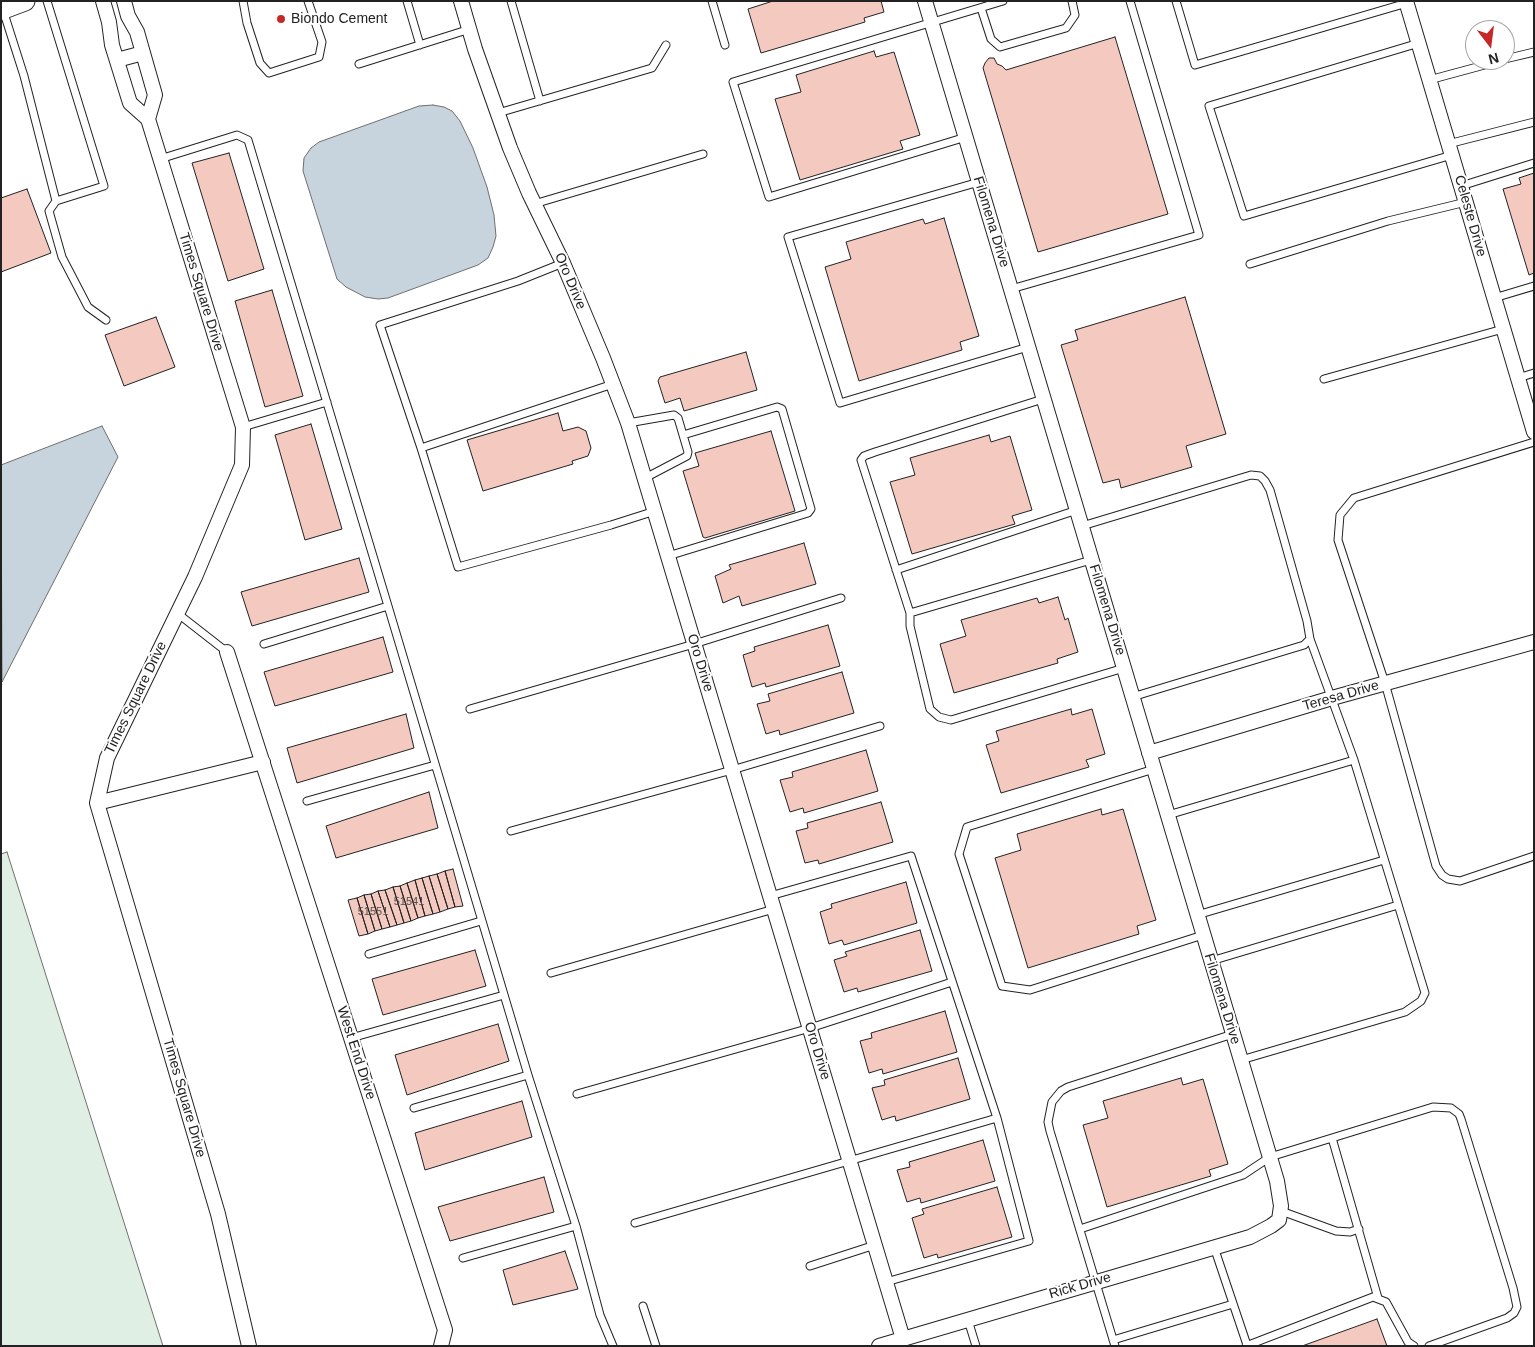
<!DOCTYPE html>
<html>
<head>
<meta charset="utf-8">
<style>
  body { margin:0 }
  #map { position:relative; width:1535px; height:1347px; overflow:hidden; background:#fff; font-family:Arial,sans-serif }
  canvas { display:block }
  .frame { position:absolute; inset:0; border:2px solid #222; pointer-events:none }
  .north { position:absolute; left:1465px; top:20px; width:50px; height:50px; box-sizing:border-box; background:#fff; border:1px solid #a7a7a7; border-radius:50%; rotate:165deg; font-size:14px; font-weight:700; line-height:20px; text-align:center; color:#222 }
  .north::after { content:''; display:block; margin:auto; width:18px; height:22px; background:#c62828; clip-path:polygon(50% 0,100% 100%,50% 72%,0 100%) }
</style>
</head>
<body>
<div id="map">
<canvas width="1535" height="1347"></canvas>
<div class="frame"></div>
<div class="north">N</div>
</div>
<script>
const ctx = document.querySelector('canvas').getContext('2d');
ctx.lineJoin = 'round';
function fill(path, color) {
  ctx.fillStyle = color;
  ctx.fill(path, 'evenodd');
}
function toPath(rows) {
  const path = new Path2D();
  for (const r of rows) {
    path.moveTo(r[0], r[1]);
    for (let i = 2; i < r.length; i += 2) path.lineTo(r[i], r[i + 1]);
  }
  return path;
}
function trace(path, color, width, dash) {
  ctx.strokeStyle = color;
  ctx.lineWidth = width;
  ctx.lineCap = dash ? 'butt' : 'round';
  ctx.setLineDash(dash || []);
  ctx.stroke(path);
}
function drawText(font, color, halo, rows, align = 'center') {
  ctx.font = font + ' Arial,sans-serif';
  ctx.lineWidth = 4;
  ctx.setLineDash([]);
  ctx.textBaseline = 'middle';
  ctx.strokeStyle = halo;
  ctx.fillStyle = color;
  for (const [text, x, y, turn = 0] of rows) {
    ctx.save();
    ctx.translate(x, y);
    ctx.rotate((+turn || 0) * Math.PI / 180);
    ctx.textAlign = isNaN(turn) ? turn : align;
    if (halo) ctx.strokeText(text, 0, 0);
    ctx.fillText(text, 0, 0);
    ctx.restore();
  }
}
const green = toPath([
  [7,852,163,1346,1,1346,1,854,7,852]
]);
fill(green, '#e0efe3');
trace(green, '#6f6f6f', 1);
const water = toPath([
  [433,105,444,107,452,111,460,121,473,148,487,187,494,215,496,236,493,247,488,258,478,265,388,298,378,299,365,297,346,287,337,279,303,171,304,158,311,148,319,142,419,106,433,105],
  [102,426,118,457,2,682,1,465,102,426]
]);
fill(water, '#c7d3dd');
trace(water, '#6f6f6f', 1);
const building = toPath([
  [773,1,881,1,884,12,864,18,865,22,761,53,748,9,773,1],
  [1115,37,1168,214,1038,252,983,68,985,63,989,58,994,58,997,64,1002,66,1006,70,1115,37],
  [874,51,876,57,894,52,920,135,900,141,903,149,800,180,775,99,801,92,796,75,874,51],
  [229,153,264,269,228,281,192,163,229,153],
  [1534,173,1534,273,1529,275,1503,189,1521,184,1519,178,1534,173],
  [27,189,51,253,1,272,1,198,27,189],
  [944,218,979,336,960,342,962,350,859,381,825,267,851,259,846,242,923,219,925,224,944,218],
  [272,290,303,396,265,407,235,301,272,290],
  [1185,297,1226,434,1186,446,1192,467,1121,488,1119,479,1103,483,1061,345,1078,340,1075,330,1185,297],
  [156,317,175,367,124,386,105,335,156,317],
  [746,352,757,390,684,411,680,398,665,403,658,381,660,377,746,352],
  [558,413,563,431,578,427,586,431,591,448,588,456,572,461,573,464,483,491,467,440,558,413],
  [311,424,342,529,305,540,275,435,311,424],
  [771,431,795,511,705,538,703,537,683,471,699,466,695,453,771,431],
  [989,435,991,442,1010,436,1032,510,1012,516,1015,524,912,554,890,482,915,475,910,458,989,435],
  [804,543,816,584,742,606,739,596,723,603,715,576,731,569,729,565,804,543],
  [359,558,369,592,252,626,241,592,359,558],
  [1058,597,1065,620,1068,618,1078,652,1057,659,1058,663,954,693,940,644,966,636,961,620,1037,598,1039,603,1058,597],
  [828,625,840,666,766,687,765,683,752,687,743,655,755,651,754,647,828,625],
  [383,637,393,672,275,706,264,672,383,637],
  [842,672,854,713,780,735,779,730,766,734,757,704,770,701,768,694,842,672],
  [1071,709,1072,715,1092,709,1105,754,1086,760,1089,767,1001,793,986,745,999,741,996,731,1071,709],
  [406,714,414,748,297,783,287,748,406,714],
  [866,750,878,791,804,813,803,808,790,812,780,780,793,777,792,772,866,750],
  [429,792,438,828,336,858,326,826,429,792],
  [881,802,893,842,819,864,818,860,805,863,796,831,808,828,807,823,881,802],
  [1101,809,1102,815,1123,809,1156,920,1137,926,1139,934,1028,968,995,858,1021,850,1017,834,1101,809],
  [453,869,463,906,455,907,445,871,453,869],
  [445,871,455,907,448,909,437,874,445,871],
  [437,874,448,909,440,912,429,876,437,874],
  [429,876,440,912,433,914,422,878,429,876],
  [422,878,433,914,425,916,415,880,422,878],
  [415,880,425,916,418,918,407,883,415,880],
  [906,882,917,923,844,945,842,940,829,944,820,912,832,908,831,904,906,882],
  [407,883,418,918,411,921,400,886,407,883],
  [400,886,411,921,404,923,393,887,400,886],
  [393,887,404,923,397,925,385,890,393,887],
  [385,890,397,925,390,927,378,891,385,890],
  [378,891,390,927,382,929,371,894,378,891],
  [371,894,382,929,375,931,364,895,371,894],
  [364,895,375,931,368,934,357,898,364,895],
  [357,898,368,934,359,936,348,900,357,898],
  [920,930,932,971,858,992,857,988,844,992,834,960,847,956,845,952,920,930],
  [475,950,486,986,383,1015,372,979,475,950],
  [945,1011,957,1052,883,1074,882,1069,869,1073,860,1041,872,1038,871,1033,945,1011],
  [498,1024,509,1061,407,1095,395,1055,498,1024],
  [958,1058,970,1099,896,1121,895,1116,882,1120,872,1088,885,1085,884,1080,958,1058],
  [1181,1078,1183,1085,1203,1079,1228,1164,1209,1170,1211,1176,1107,1207,1083,1125,1108,1118,1103,1101,1181,1078],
  [522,1101,532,1137,425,1170,415,1133,522,1101],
  [983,1140,995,1181,921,1203,920,1198,907,1202,897,1170,910,1167,909,1162,983,1140],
  [544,1177,554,1212,450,1241,438,1207,544,1177],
  [997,1187,1012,1237,938,1258,937,1254,924,1258,912,1218,924,1214,922,1209,997,1187],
  [565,1251,578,1289,513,1305,503,1270,565,1251],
  [1377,1319,1387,1346,1302,1346,1377,1319]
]);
fill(building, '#f3c9c0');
trace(building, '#222', 1);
const lane = toPath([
  [243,1,247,23,260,63,269,73,319,57,322,42,308,1],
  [407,1,420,45],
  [511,1,540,101],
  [712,1,725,45],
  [1176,1,1195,65,1407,3],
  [981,8,991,39,1000,47,1066,28,1075,15,1072,1],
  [3,10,24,76,56,201,104,186,47,1],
  [1419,43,1209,106,1244,216,1452,155],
  [1505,59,1534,52],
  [359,64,470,29],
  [1429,80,1503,60],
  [498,113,652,68,666,45],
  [966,137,769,197,733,82,1003,1],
  [1448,144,1534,122],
  [160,159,237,135,248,140,388,606],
  [979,182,788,237,840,403,1028,347],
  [1461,186,1534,163],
  [56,201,49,211,62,257,88,307,106,320],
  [534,204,703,154],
  [563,263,518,281,380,325,421,448,458,567,611,525,655,511],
  [1250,264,1388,221,1466,202],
  [1011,289,1199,235,1130,1],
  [1494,298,1534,286],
  [1518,378,1534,373],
  [1324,379,1503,329],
  [1043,399,875,452,864,456,861,460,910,613,910,626,930,709,939,717,951,720,1124,668],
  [628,423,674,415,678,418,688,452,687,456,645,478],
  [243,427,327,402],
  [1534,442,1354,498,1340,515,1338,540,1385,683,1436,866,1442,875,1448,879,1460,881,1534,856],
  [421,448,613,384],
  [1082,526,1251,475,1260,476,1265,481,1270,490,1307,621,1310,639,1304,645,1132,697],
  [668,556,808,513,811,509,782,409,777,407,683,435],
  [896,570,1077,510],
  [177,613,227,652],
  [910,613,1091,560],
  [264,644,388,606,528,1075,576,1226,600,1315,613,1346],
  [470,709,694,644,841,598],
  [1154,769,967,827,959,854,1002,986,1030,990,1203,935],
  [307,801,435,765],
  [1168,815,1354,760],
  [511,831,732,770,880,726],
  [770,896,911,856,997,1118],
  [1197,915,1384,860],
  [369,954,481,921],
  [1211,961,1398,905],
  [551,973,774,909],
  [351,1038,504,995],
  [1241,1060,1405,1012,1421,1001,1425,993,1354,760,1310,639],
  [577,1094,810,1028,952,982],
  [414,1108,528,1075],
  [1332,1138,1378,1298],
  [1281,1211,1336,1231,1350,1232,1359,1229],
  [635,1223,997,1118,1029,1241,886,1282],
  [1080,1229,1243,1175,1270,1157,1433,1107,1451,1108,1459,1114,1461,1119,1513,1288,1517,1307,1514,1313,1507,1318,1429,1346],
  [1214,1247,1247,1345],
  [463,1258,576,1226],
  [810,1266,875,1245],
  [643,1306,656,1346],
  [968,1320,976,1346],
  [1113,1340,1233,1304],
  [1115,1346,1050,1131,1048,1122,1052,1102,1061,1091,1068,1087,1233,1034],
  [1246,1346,1373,1297,1386,1302,1408,1342,1414,1346]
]);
const street = toPath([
  [103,1,109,22,112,45,130,103,148,119,243,427,242,465,195,577,107,758,97,803,218,1214,249,1346],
  [124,1,128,16,137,32,155,95,148,119],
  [461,1,475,49,510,148,529,193,563,263,603,358,628,423,903,1339],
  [1406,1,1534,432],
  [117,60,143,53],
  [227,652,445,1330,441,1346],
  [1149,753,1332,698,1534,642],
  [97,803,263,762],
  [879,1346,1250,1237,1271,1226,1279,1220,1281,1206,1277,1181,925,1]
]);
const secondary = toPath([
  [1,10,25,1]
]);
trace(lane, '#222', 9);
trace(street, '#222', 16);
trace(secondary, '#222', 21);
trace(lane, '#fff', 7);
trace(street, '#fff', 14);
trace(secondary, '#fff', 19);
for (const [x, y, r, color] of [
  [281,19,5,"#c62828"]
]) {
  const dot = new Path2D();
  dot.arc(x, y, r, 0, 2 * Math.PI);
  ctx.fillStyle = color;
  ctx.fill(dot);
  trace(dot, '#fff', 2);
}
drawText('11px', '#564c4a', null, [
  ["51541",409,902],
  ["51551",373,912]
]);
drawText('14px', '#222', '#fff', [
  ["Biondo Cement",291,19]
], 'left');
drawText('14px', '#222', '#fff', [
  ["Celeste Drive",1470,216,74],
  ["Filomena Drive",991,222,73],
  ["Oro Drive",570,281,67],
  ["Times Square Drive",201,292,73],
  ["Filomena Drive",1107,610,73],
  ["Oro Drive",700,663,73],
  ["Teresa Drive",1341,696,-16],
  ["Times Square Drive",136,698,-64],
  ["Filomena Drive",1222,999,73],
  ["Oro Drive",817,1051,73],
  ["West End Drive",356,1053,72],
  ["Times Square Drive",184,1098,74],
  ["Rick Drive",1080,1286,-16]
]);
</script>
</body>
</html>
